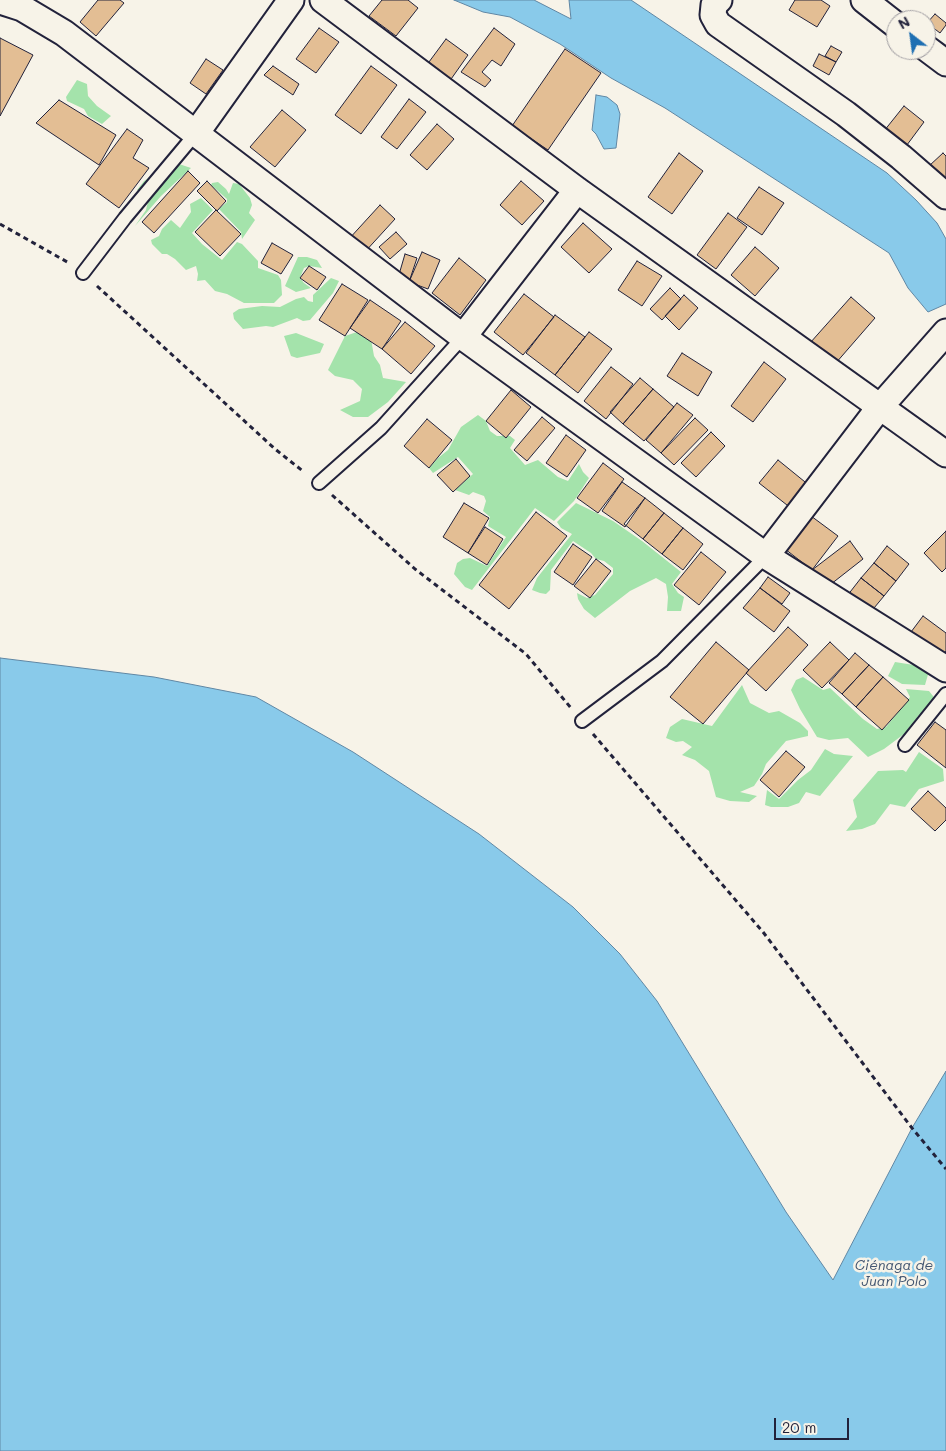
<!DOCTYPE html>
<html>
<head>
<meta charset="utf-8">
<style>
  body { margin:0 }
  #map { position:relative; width:946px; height:1451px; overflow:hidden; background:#f7f3e8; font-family:Mali,sans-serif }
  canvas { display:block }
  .north { position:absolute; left:886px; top:10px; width:50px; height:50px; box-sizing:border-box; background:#f7f3e8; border:1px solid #a29fa3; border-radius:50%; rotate:330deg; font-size:14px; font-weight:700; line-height:20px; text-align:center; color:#22223b }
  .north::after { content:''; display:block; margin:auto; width:18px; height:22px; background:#1f6fb2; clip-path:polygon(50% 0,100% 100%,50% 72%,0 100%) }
  .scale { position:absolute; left:774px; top:1418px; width:75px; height:22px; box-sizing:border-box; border:2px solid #22223b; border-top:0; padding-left:6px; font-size:15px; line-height:18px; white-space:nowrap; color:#22223b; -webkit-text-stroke:4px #f7f3e8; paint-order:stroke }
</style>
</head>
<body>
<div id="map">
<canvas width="946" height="1451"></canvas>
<div class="north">N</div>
<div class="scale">20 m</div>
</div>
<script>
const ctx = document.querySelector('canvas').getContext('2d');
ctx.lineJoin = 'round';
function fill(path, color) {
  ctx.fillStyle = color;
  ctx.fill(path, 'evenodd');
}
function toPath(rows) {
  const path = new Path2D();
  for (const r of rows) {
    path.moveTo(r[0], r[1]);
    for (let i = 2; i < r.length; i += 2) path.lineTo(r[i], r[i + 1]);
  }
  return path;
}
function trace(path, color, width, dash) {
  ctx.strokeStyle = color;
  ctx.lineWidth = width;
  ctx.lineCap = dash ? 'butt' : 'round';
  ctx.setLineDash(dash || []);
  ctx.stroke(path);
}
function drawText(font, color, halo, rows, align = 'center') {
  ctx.font = font + ' Mali,sans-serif';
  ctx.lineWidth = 5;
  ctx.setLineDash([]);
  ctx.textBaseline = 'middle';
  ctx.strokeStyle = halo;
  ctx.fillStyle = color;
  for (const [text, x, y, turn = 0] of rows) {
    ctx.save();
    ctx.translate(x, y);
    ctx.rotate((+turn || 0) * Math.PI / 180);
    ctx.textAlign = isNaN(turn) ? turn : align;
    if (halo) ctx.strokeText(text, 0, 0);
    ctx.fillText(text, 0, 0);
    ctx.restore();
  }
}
fill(toPath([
  [77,80,87,84,88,96,97,106,111,116,102,124,88,116,84,109,67,101,66,97],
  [179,164,191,168,161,196,135,226,146,210,149,197,137,190,144,181,150,177,158,178],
  [218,182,226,189,229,194,233,183,239,184,250,198,252,205,249,213,255,220,242,239,241,232,219,209,227,202,227,199,211,185,212,183],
  [201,198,213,210,192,233,202,244,222,260,237,242,242,244,258,261,258,268,278,275,281,280,282,295,274,303,244,303,227,294,215,291,205,280,197,281,198,274,196,266,186,270,175,259,167,254,162,254,152,244,151,240,159,236,162,229,171,220,180,228,191,212,190,204],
  [298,257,307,257,317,260,322,268,309,266,304,268,300,278,304,283,311,288,296,292,285,286],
  [331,278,339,281,333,293,310,320,303,321,297,318,273,327,266,326,243,329,234,319,233,313,239,309,262,306,280,307,296,299,304,297,308,301,313,302,313,295],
  [369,328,374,356,380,365,383,378,406,382,388,402,368,417,353,417,340,410,360,401,362,389,353,380,335,376,328,370,345,336],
  [296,333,324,344,320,353,297,358,291,356,284,336],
  [478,415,486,421,490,431,497,436,510,436,515,440,510,448,525,465,538,460,558,477,568,481,579,464,583,472,589,478,574,501,554,521,535,508,472,590,465,587,454,574,457,563,463,559,470,558,487,566,506,537,488,526,490,517,483,511,486,501,484,496,473,492,469,495,455,490,473,474,458,457,433,473,429,468,438,458,448,450,461,427],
  [576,503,613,521,642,541,681,572,672,584,678,593,684,597,681,611,667,611,668,597,666,584,656,578,630,591,595,618,584,609,578,599,577,593,587,598,595,595,613,574,613,568,604,561,596,559,591,553,573,541,551,570,550,590,546,594,540,593,532,590,537,578,572,534,561,528,557,522],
  [895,662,920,666,929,671,925,685,902,684,888,676],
  [803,677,823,690,830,688,863,719,877,729,886,727,910,697,906,689,929,691,937,701,918,716,908,731,884,749,868,757,848,738,829,740,817,737,800,709,791,690,796,680],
  [742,685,750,703,769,713,779,711,800,723,808,731,808,736,786,741,766,764,762,774,754,786,740,792,757,796,749,802,730,801,716,797,709,771,695,760,682,755,692,747,683,741,676,742,666,738,670,727,682,719,712,726],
  [825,749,834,754,853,756,820,796,806,792,799,803,788,807,771,807,765,805,767,790,779,799,798,780,811,770],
  [919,752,943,769,944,781,919,789,905,807,890,804,875,824,862,829,846,831,857,817,853,800,878,771,903,770,906,772]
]), '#a4e3ab');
const water = toPath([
  [454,0,534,0,571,19,569,0,631,0,887,173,916,200,937,223,946,239,946,304,928,312,908,288,889,253,665,108,611,78,560,44,510,17,483,12,454,0],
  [596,95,607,97,617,105,620,114,616,148,604,149,596,134,592,130,596,95],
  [0,658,154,677,256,697,353,752,479,834,573,907,620,954,657,1001,786,1212,833,1280,912,1128,946,1071,946,1451,0,1451,0,658]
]);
fill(water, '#89caea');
trace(water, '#6087a4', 1);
const building = toPath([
  [98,0,120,0,124,3,96,36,80,22,98,0],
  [382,0,408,0,418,8,396,36,369,16,382,0],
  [795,0,821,0,830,6,817,27,789,10,795,0],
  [935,14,946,23,946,25,940,33,927,23,935,14],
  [319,28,339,42,316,73,296,59,319,28],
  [494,28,515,44,501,66,492,60,482,72,491,80,485,87,461,72,494,28],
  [0,38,33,55,0,116,0,38],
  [446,39,468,55,449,82,426,66,446,39],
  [831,46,842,52,836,62,825,56,831,46],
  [565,49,601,73,548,150,512,126,565,49],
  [819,54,836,62,829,75,813,66,819,54],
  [206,59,223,70,206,94,190,83,206,59],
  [273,66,299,84,293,95,264,75,273,66],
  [371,66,397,85,361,134,335,115,371,66],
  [409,99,426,112,397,149,381,137,409,99],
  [59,100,116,135,99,165,36,123,59,100],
  [904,106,924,122,901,153,880,136,904,106],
  [282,110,306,130,275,167,250,147,282,110],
  [437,124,454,139,427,170,410,155,437,124],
  [127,129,143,140,133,158,149,168,119,208,86,184,127,129],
  [679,153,703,171,672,214,648,197,679,153],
  [943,153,946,156,946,185,929,166,943,153],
  [188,171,200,183,154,233,142,222,188,171],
  [207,181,226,201,217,211,197,191,207,181],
  [521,181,544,201,522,225,500,205,521,181],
  [759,187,784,203,762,235,737,218,759,187],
  [380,205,395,219,363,254,348,240,380,205],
  [216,210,241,234,220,256,195,232,216,210],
  [728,213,747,227,716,269,697,255,728,213],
  [583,223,612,249,589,273,561,247,583,223],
  [396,232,407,244,390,259,379,247,396,232],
  [272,243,293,255,281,274,261,263,272,243],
  [755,247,779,268,755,296,731,275,755,247],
  [422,252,440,260,428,289,409,282,422,252],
  [405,254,417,258,409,282,398,278,405,254],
  [459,258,486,280,460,315,432,293,459,258],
  [637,261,662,276,642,306,618,290,637,261],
  [309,266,326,277,317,290,300,278,309,266],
  [342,284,368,300,345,336,319,320,342,284],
  [670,288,681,299,662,320,650,309,670,288],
  [524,294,554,317,523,355,494,332,524,294],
  [684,295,698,308,679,330,665,316,684,295],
  [851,297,875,318,835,364,810,343,851,297],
  [370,300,401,321,382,349,350,328,370,300],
  [555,315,585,337,555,375,526,353,555,315],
  [405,322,435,346,411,374,382,349,405,322],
  [589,332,612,349,578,393,555,375,589,332],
  [682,353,712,372,698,396,667,376,682,353],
  [764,362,786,379,753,422,731,406,764,362],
  [611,367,633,384,606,419,584,401,611,367],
  [640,378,653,389,623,424,610,412,640,378],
  [653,389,674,407,644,441,623,424,653,389],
  [511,390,531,407,506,438,486,421,511,390],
  [677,403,693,415,661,453,646,440,677,403],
  [542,417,555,428,527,461,514,450,542,417],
  [695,418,708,430,674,465,661,453,695,418],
  [427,419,452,440,429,468,404,446,427,419],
  [711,432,725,446,696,477,681,463,711,432],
  [566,435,586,450,567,477,546,463,566,435],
  [456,459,470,476,453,492,437,475,456,459],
  [778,460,810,486,792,509,759,483,778,460],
  [603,463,624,479,598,513,577,498,603,463],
  [622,482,645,498,625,527,602,511,622,482],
  [645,498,664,513,643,539,624,524,645,498],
  [464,503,489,518,468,553,443,537,464,503],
  [536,512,567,536,509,609,479,585,536,512],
  [664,513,683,528,662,554,643,539,664,513],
  [811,516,838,536,812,570,785,549,811,516],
  [485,527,503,539,487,565,468,553,485,527],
  [683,528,703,544,683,570,662,554,683,528],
  [946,531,946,568,942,572,924,553,946,531],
  [850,541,863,559,826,588,812,570,850,541],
  [573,544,592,557,573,585,554,572,573,544],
  [887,546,909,564,896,581,874,563,887,546],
  [701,552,726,572,699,605,674,585,701,552],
  [596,559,611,571,590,598,574,586,596,559],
  [874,563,896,581,884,596,861,578,874,563],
  [768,577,790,593,782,604,760,588,768,577],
  [861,578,884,596,869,614,847,596,861,578],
  [760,588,790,611,774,632,743,608,760,588],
  [923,616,946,633,946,651,939,660,908,636,923,616],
  [788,627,808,645,766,691,746,673,788,627],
  [716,642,749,670,703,724,670,697,716,642],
  [830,642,849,660,822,688,803,670,830,642],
  [855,653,869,665,842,694,829,683,855,653],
  [869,665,883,677,856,707,842,694,869,665],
  [883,677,909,700,882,730,856,707,883,677],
  [935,722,946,730,946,768,917,745,935,722],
  [786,751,805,767,779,797,760,780,786,751],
  [928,791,946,808,946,820,935,831,911,809,928,791]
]);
fill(building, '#e3be94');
trace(building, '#22223b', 1);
const service = toPath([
  [83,273,125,218,197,132],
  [319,483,381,428,463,337],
  [582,721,662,661,766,556],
  [905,745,946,694]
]);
const minor = toPath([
  [323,0,577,190,946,454],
  [719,0,714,5,713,15,718,24,846,114,901,157,946,196],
  [864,0,896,25],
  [0,1,22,8,64,33,463,337,766,556,946,669],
  [926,48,946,63],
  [197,132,291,0],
  [463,337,577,190],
  [766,556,879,408,946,332]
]);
trace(service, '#22223b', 16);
trace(minor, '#22223b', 29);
trace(toPath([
  [0,224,69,263],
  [97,286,275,449,304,472],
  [332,495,415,569,526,654,571,708],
  [593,734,763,932,912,1128,946,1169]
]), '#22223b', 3, [5, 4]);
trace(service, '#f7f3e8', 12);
trace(minor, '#f7f3e8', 25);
drawText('italic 14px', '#415470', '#f7f3e8', [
  ["Ciénaga de",894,1266],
  ["Juan Polo",894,1282]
]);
</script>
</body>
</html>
